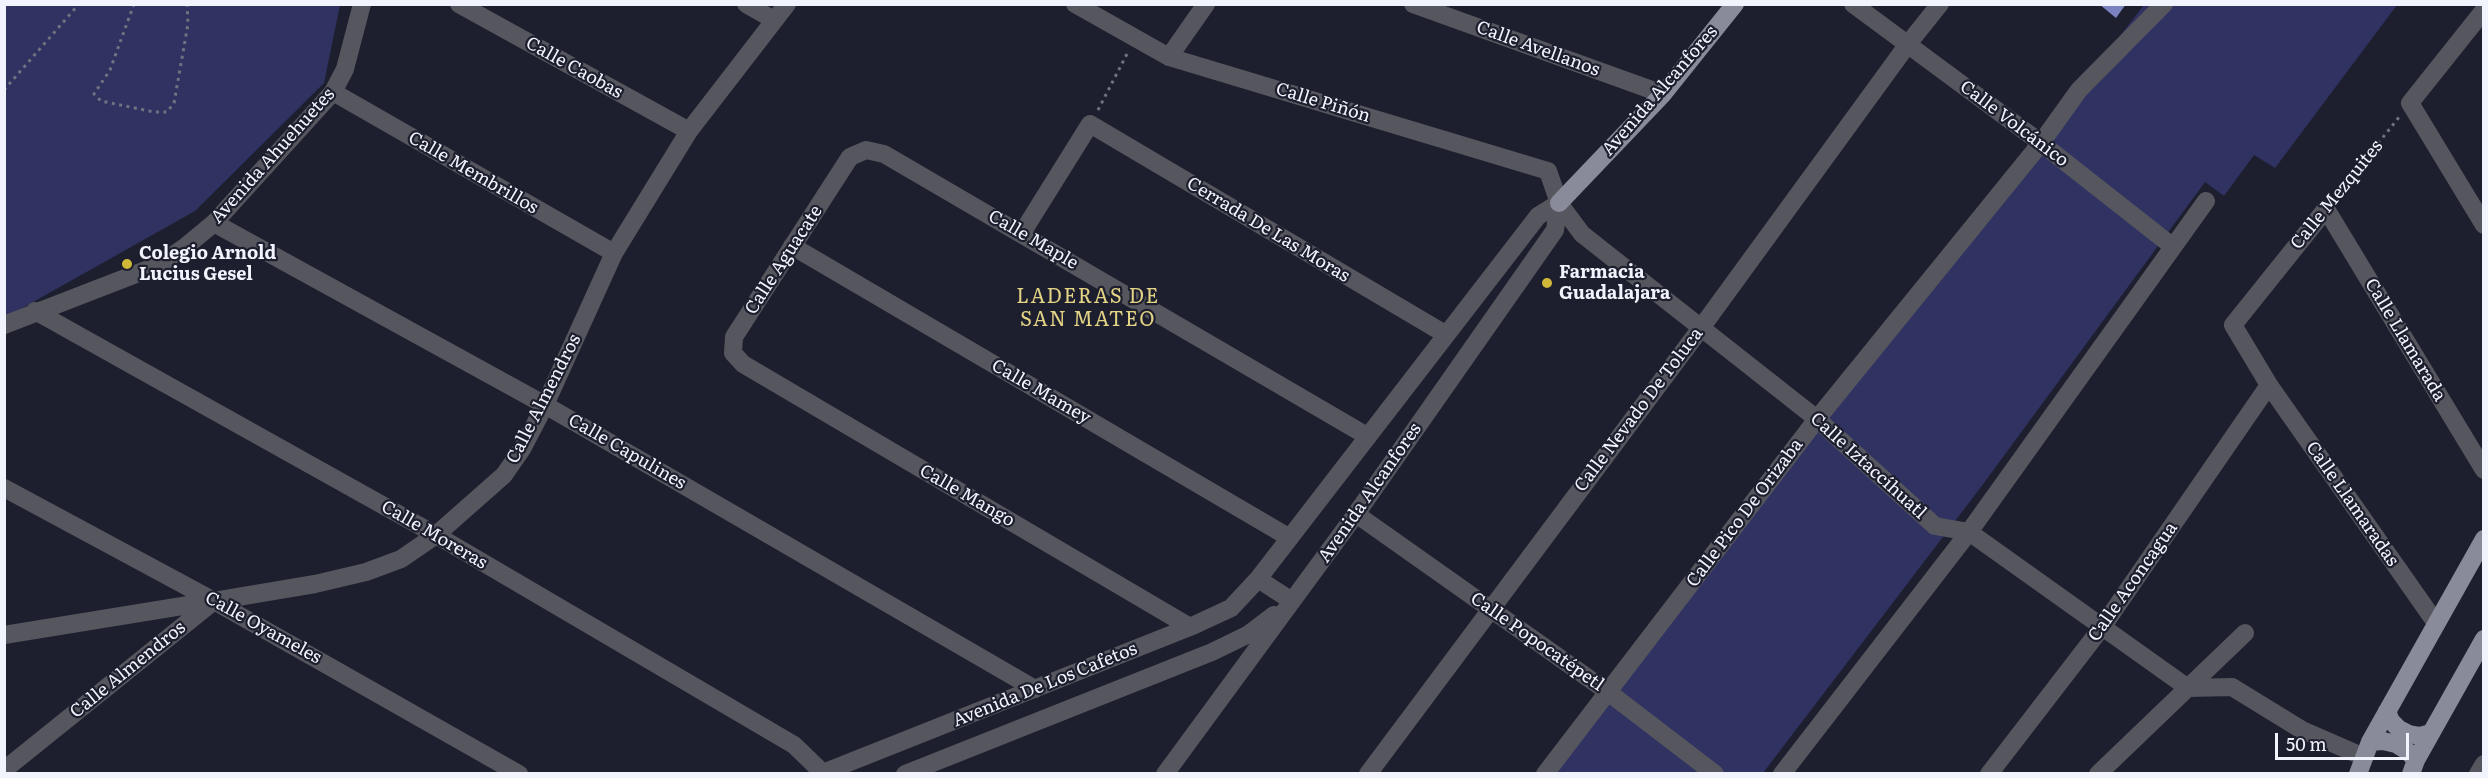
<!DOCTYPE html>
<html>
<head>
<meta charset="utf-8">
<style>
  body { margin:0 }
  #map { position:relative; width:2488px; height:778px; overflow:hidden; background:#1d1f2e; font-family:Literata,serif }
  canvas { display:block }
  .frame { position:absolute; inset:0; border:6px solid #f1f3fd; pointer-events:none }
  .scale { position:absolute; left:2275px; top:733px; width:134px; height:27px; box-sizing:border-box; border:3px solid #f1f3fd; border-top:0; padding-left:8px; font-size:18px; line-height:21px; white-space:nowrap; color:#f1f3fd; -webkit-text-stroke:4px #1d1f2e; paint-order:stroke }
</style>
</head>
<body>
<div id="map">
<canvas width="2488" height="778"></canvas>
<div class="frame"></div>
<div class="scale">50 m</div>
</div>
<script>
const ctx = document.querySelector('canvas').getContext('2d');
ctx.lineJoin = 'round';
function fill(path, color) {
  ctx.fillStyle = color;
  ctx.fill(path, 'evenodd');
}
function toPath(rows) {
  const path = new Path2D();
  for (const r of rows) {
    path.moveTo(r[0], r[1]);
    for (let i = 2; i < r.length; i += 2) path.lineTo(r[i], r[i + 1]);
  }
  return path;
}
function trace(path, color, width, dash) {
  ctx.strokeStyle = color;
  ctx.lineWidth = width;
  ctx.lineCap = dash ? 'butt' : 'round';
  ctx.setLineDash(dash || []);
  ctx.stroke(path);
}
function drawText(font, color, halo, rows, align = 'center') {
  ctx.font = font + ' Literata,serif';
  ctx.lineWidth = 4.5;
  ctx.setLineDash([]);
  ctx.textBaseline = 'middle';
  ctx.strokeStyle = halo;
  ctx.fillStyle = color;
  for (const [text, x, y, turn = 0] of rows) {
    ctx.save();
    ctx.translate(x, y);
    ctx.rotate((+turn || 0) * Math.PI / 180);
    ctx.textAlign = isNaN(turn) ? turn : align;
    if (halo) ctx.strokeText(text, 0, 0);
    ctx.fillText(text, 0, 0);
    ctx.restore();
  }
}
fill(toPath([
  [5,5,340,5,324,83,195,211,10,315,5,321],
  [2144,5,2397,5,2275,168,2254,155,2224,196,2205,182,1981,487,1763,773,1552,774]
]), '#303262');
fill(toPath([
  [2099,4,2126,4,2116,18]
]), '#7b82c0');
trace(toPath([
  [134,4,110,70,94,94,101,101,154,112,167,112,174,103,188,24,187,4],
  [4,90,79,4],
  [1098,110,1128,52],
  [2336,196,2400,116]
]), '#717380', 3, [3, 4.5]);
trace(toPath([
  [459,4,689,131],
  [746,4,774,20],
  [1075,4,1169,57,1548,171,1559,203,1582,234,1817,419,1935,526,1969,532,2188,688,2232,687,2302,730,2364,757],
  [1413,4,1663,94],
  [1853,4,2041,143,2172,246],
  [2484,10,2410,103,2484,225],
  [1169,57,1206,4],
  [333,92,614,253],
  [214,223,545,405,1035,689],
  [1022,233,1090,124,1445,334],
  [792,246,1290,538],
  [35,311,436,535,794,745,824,774],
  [4,325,159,265,185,247,214,223,333,92,345,69,362,4],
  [4,488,214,601,519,774],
  [1356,514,1608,692,1715,774],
  [1258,579,1292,601],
  [2436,623,2269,385,2233,325,2326,209,2484,470],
  [1190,627,743,364,733,353,734,337,850,157,866,150,884,154,1367,436],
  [4,635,213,601],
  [4,770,214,601,315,584,366,572,401,559,436,535,504,475,522,449,545,405,614,253,689,131,787,4],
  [820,774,1190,627,1231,608,1258,579,1538,216,1559,203],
  [905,774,1212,652,1249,634,1274,615],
  [1165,774,1356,514,1555,230,1559,203],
  [1368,774,1701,328,1908,44,1940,4],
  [1545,774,1817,419,2041,143,2079,90,2164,4],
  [1782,774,1969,532,2206,201],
  [1989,774,2103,626,2269,385],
  [2098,774,2245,633],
  [2478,774,2484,764]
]), '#55565e', 18);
trace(toPath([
  [1559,203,1663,94,1735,4],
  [2387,711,2391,721,2399,729,2409,734,2420,736,2431,733],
  [2370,742,2383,741,2396,744,2407,751,2416,760],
  [2358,774,2370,742,2484,539],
  [2411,774,2416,760,2484,639]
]), '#898b9b', 18);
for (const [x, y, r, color] of [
  [127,264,6,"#cfb837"],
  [1547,283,6,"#cfb837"]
]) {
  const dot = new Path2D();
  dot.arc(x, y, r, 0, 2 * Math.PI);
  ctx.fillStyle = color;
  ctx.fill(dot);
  trace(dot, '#1d1f2e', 2);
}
drawText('18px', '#f1f3fd', '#1d1f2e', [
  ["Calle Avellanos",1538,49,20],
  ["Calle Caobas",574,68,29],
  ["Avenida Alcanfores",1660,91,-49],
  ["Calle Piñón",1323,103,17],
  ["Calle Volcánico",2014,124,37],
  ["Avenida Ahuehuetes",273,156,-48],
  ["Calle Membrillos",473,173,30],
  ["Calle Mezquites",2337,195,-51],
  ["Cerrada De Las Moras",1268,230,31],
  ["Calle Maple",1033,240,30],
  ["Calle Aguacate",784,260,-57],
  ["Calle Llamarada",2405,340,59],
  ["Calle Mamey",1041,392,30],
  ["Calle Almendros",544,399,-63],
  ["Calle Nevado De Toluca",1639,410,-53],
  ["Calle Capulines",627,452,30],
  ["Calle Iztaccíhuatl",1868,466,42],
  ["Avenida Alcanfores",1370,493,-55],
  ["Calle Mango",967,496,30],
  ["Calle Llamaradas",2352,504,55],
  ["Calle Pico De Orizaba",1745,513,-53],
  ["Calle Moreras",434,535,30],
  ["Calle Aconcagua",2133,582,-55],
  ["Calle Oyameles",263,628,29],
  ["Calle Popocatépetl",1537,642,35],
  ["Calle Almendros",128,670,-39],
  ["Avenida De Los Cafetos",1045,685,-22]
]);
drawText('bold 18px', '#f1f3fd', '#1d1f2e', [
  ["Colegio Arnold",139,254],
  ["Lucius Gesel",139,275],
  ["Farmacia",1559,273],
  ["Guadalajara",1559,294]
], 'left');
ctx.letterSpacing = '1.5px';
drawText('20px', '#e2d385', '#1d1f2e', [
  ["LADERAS DE",1088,297],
  ["SAN MATEO",1088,320]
]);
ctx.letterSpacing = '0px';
</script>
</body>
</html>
